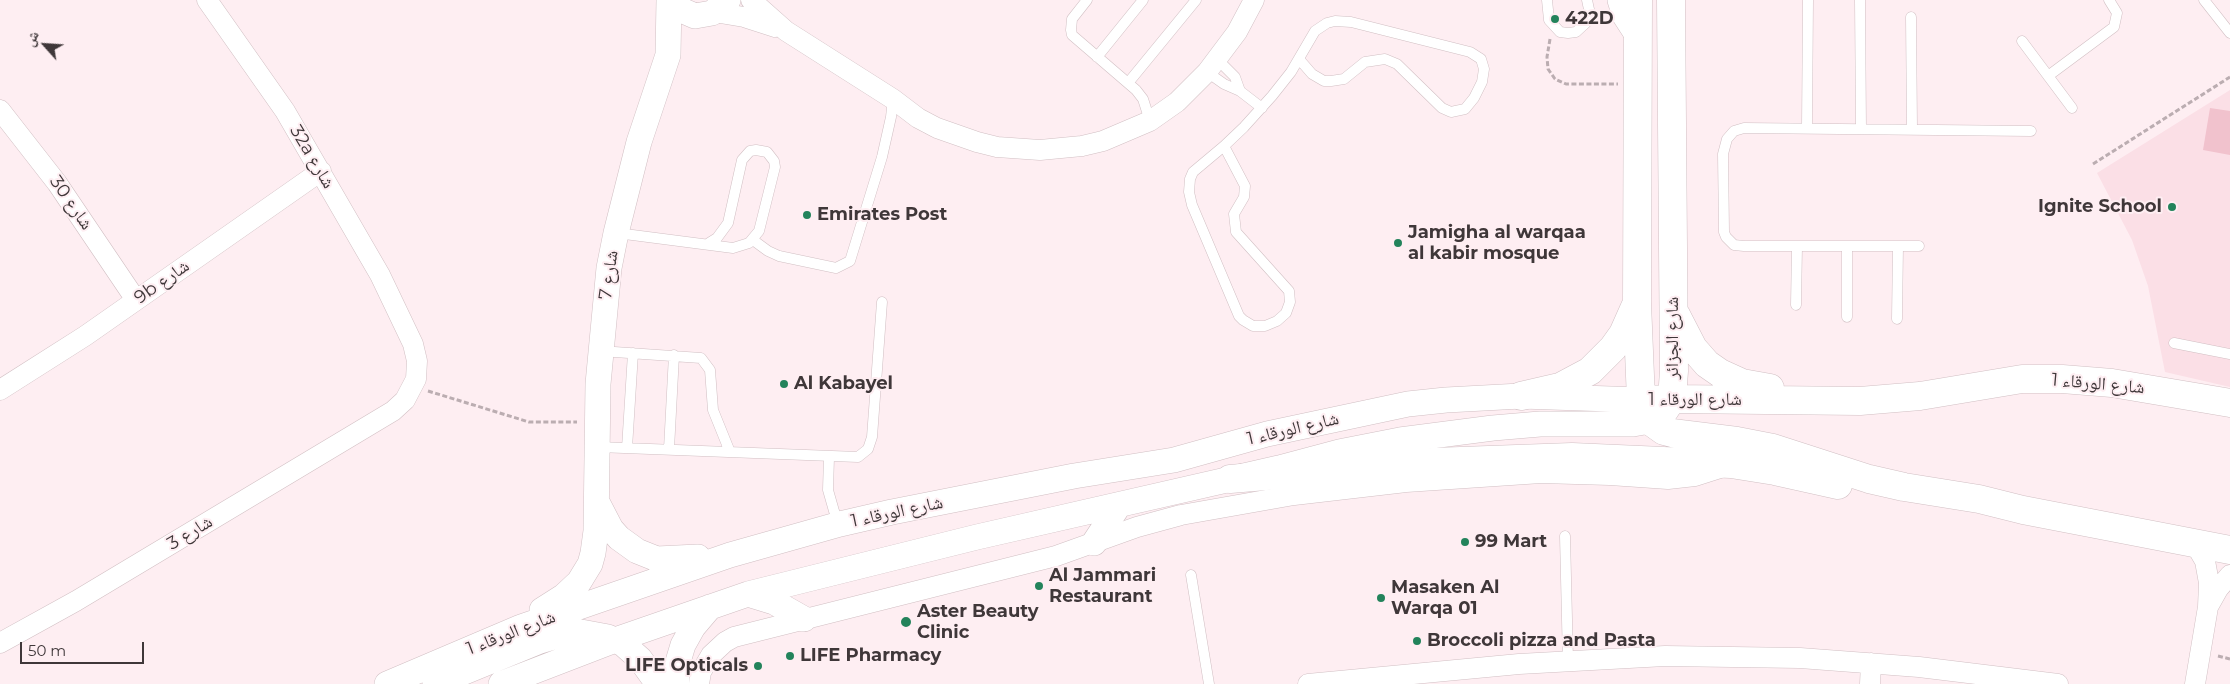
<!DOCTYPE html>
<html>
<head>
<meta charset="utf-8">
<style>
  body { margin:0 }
  #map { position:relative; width:2230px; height:684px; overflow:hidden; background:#feeef2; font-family:Montserrat,"Noto Naskh Arabic",sans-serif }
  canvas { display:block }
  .north { position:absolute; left:20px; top:20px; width:50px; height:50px; -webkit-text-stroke:4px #feeef2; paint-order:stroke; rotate:296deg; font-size:14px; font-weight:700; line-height:20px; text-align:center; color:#3f3739 }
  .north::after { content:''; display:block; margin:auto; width:18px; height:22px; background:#3f3739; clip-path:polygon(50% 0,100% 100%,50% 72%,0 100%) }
  .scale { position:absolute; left:20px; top:642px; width:124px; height:22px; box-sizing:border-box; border:2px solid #3f3739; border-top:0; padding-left:6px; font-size:15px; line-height:18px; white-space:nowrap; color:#3f3739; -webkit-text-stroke:4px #feeef2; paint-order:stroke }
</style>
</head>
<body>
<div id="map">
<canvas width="2230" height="684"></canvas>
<div class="north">ش</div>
<div class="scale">50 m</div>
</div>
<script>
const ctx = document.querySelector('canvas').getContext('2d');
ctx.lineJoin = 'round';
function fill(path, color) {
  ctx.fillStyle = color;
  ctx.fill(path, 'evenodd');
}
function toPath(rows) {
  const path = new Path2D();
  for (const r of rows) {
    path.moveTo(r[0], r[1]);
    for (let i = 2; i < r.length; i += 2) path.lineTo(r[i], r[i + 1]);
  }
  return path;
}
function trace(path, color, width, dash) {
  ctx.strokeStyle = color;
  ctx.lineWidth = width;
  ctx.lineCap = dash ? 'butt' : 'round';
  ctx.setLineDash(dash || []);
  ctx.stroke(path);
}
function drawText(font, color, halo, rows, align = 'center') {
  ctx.font = font + ' Montserrat,"Noto Naskh Arabic",sans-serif';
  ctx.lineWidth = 4;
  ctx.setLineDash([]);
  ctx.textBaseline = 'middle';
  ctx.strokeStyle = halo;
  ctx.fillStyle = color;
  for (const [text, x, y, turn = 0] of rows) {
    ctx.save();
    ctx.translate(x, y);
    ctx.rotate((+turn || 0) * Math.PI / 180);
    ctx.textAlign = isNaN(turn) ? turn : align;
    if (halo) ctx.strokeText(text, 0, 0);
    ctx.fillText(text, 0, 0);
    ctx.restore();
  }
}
fill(toPath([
  [2230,90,2230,387,2165,372,2148,286,2132,240,2097,173]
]), '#fbdfe6');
fill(toPath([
  [2210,108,2230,111,2230,155,2203,150]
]), '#f1c2cd');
const service = toPath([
  [1087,0,1072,19,1071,30,1072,35,1136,90,1143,99,1150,121],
  [1547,0,1549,20,1560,32,1568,33,1576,32,1588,21,1590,14,1587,0],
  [1860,0,1861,129],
  [2204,0,2230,33],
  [1911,17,1912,129],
  [2022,41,2072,108],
  [1097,57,1143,0],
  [1218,60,1235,77,1240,91],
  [1207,72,1224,84,1240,91,1262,108],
  [2048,76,2114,27,2117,13,2109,0],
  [1128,83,1196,0],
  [1807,128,1808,0],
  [1224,146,1244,127,1272,96,1291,72,1315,31,1327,23,1335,21,1351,22,1470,52,1481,59,1484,69,1482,82,1474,98,1465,109,1451,112,1442,108,1397,64,1385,59,1365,62,1344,79,1331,81,1324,81,1312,74,1299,59],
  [1224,146,1245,186,1244,197,1234,214,1236,232,1289,291,1290,302,1286,313,1277,321,1265,326,1253,326,1243,320,1239,316,1192,205,1189,192,1190,179,1193,172,1224,146],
  [617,233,733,248,749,243,759,231,775,167,774,161,767,152,756,150,750,151,742,160,728,223,717,238,709,243],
  [753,240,768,251,779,256,836,268,850,261,882,157,891,117,893,99],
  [1847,246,1847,317],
  [1919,246,1744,246,1734,245,1726,237,1724,232,1723,154,1727,139,1734,131,1744,128,2031,131],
  [1796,305,1797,246],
  [1897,319,1898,246],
  [2174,343,2230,354],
  [600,351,701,358,710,370,713,410,730,452],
  [598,447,858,457,868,449,872,437,882,302],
  [627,448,633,353],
  [669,449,674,355],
  [829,457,828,490,834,511,840,524],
  [1565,536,1568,661],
  [1191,575,1209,684]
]);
const minor = toPath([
  [751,0,786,31,893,99,918,118,937,128,977,142,997,147,1040,150,1082,146,1103,141,1150,121,1177,102,1207,72,1237,32,1254,0],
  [714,12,744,17,775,27],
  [0,110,57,183,136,300],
  [0,390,85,336,321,171],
  [2194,542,2205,561,2209,583,2208,607,2195,684],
  [2209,605,2218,589,2230,575],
  [0,643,76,601,393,411,405,400,416,379,417,361,413,344,380,275,285,111,207,0],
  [699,684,701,672,711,655,725,642,734,637,1056,556,1137,527,1181,515,1294,495,1406,482,1541,473,1610,475,1668,479,1695,476,1720,468],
  [1308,684,1519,664,1665,656,1800,658,1919,667,2058,684],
  [1870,684,1871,663]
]);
const tertiary = toPath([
  [672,0,679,9,695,16,712,13,728,0],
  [1620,0,1625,16,1638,36],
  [597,502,611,529,619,538,637,551,657,559,698,557],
  [1094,543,1119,505],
  [748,594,774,602,804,619],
  [542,610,564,596,579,582,590,564,593,553,596,531,598,384,609,268,616,233,639,142,668,55,669,0],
  [387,684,521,627,730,555,840,524,892,512,1074,476,1174,460,1267,434,1408,404,1446,400,1521,396,1641,400],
  [435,684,540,641,567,633,581,632,608,637,623,644,640,659,658,684],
  [501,684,615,640,748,594,977,537,1279,468,1339,452,1400,440,1493,428,1540,424,1633,424,1650,421],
  [677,684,677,665,683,645,693,627,710,607]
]);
const secondary = toPath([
  [1638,0,1637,303,1641,400,1642,408,1650,421,1664,431,1672,433,1737,441,1773,448,1869,479,1904,487,1979,499,2023,510,2230,550],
  [1676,315,1693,348,1707,364,1720,373,1742,383,1770,388],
  [1521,396,1560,387,1590,371,1613,348,1623,334,1635,307],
  [1641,400,1672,399,1860,401,1920,396,2022,379,2062,379,2112,383,2230,403],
  [1662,414,1672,399,1674,371,1671,0],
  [1230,479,1433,462,1572,457,1731,464,1775,471,1838,485]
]);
trace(service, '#d1bfc3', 11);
trace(minor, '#d1bfc3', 21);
trace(tertiary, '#d1bfc3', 26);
trace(secondary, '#d1bfc3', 29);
trace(toPath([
  [1550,39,1547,57,1548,69,1555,79,1566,84,1618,84],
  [2093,164,2230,77],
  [428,391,529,422,577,422],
  [2218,656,2230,659]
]), '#bbadb1', 3, [5, 2.5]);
trace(service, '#fff', 10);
trace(minor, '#fff', 20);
trace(tertiary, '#fff', 25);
trace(secondary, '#fff', 28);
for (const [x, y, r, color] of [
  [1555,19,5,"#23835b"],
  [2172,207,5,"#23835b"],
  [807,215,5,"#23835b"],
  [1398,243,5,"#23835b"],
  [784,384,5,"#23835b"],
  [1465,542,5,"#23835b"],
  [1039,586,5,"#23835b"],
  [1381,598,5,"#23835b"],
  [906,622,6,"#23835b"],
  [1417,641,5,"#23835b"],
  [790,656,5,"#23835b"],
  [758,666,5,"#23835b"]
]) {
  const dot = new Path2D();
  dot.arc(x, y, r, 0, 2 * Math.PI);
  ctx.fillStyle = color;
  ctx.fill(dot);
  trace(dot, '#feeef2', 2);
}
drawText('bold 18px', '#3f3739', '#feeef2', [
  ["422D",1565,19],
  ["Ignite School",2162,207,"right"],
  ["Emirates Post",817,215],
  ["Jamigha al warqaa",1408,233],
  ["al kabir mosque",1408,254],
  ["Al Kabayel",794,384],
  ["99 Mart",1475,542],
  ["Al Jammari",1049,576],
  ["Restaurant",1049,597],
  ["Masaken Al",1391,588],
  ["Warqa 01",1391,609],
  ["Aster Beauty",917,612],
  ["Clinic",917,633],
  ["Broccoli pizza and Pasta",1427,641],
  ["LIFE Pharmacy",800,656],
  ["LIFE Opticals",748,666,"right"]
], 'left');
drawText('18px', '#3f3739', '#feeef2', [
  ["32a شارع",312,157,59],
  ["شارع 30",71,203,55],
  ["شارع 7",609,275,-82],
  ["9b شارع",162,282,-35],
  ["شارع الجزائر",1673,338,-90],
  ["شارع الورقاء 1",2098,384,5],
  ["شارع الورقاء 1",1695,400],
  ["شارع الورقاء 1",1293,429,-13],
  ["شارع الورقاء 1",897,512,-12],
  ["شارع 3",190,533,-31],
  ["شارع الورقاء 1",511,633,-21]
]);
</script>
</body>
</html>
